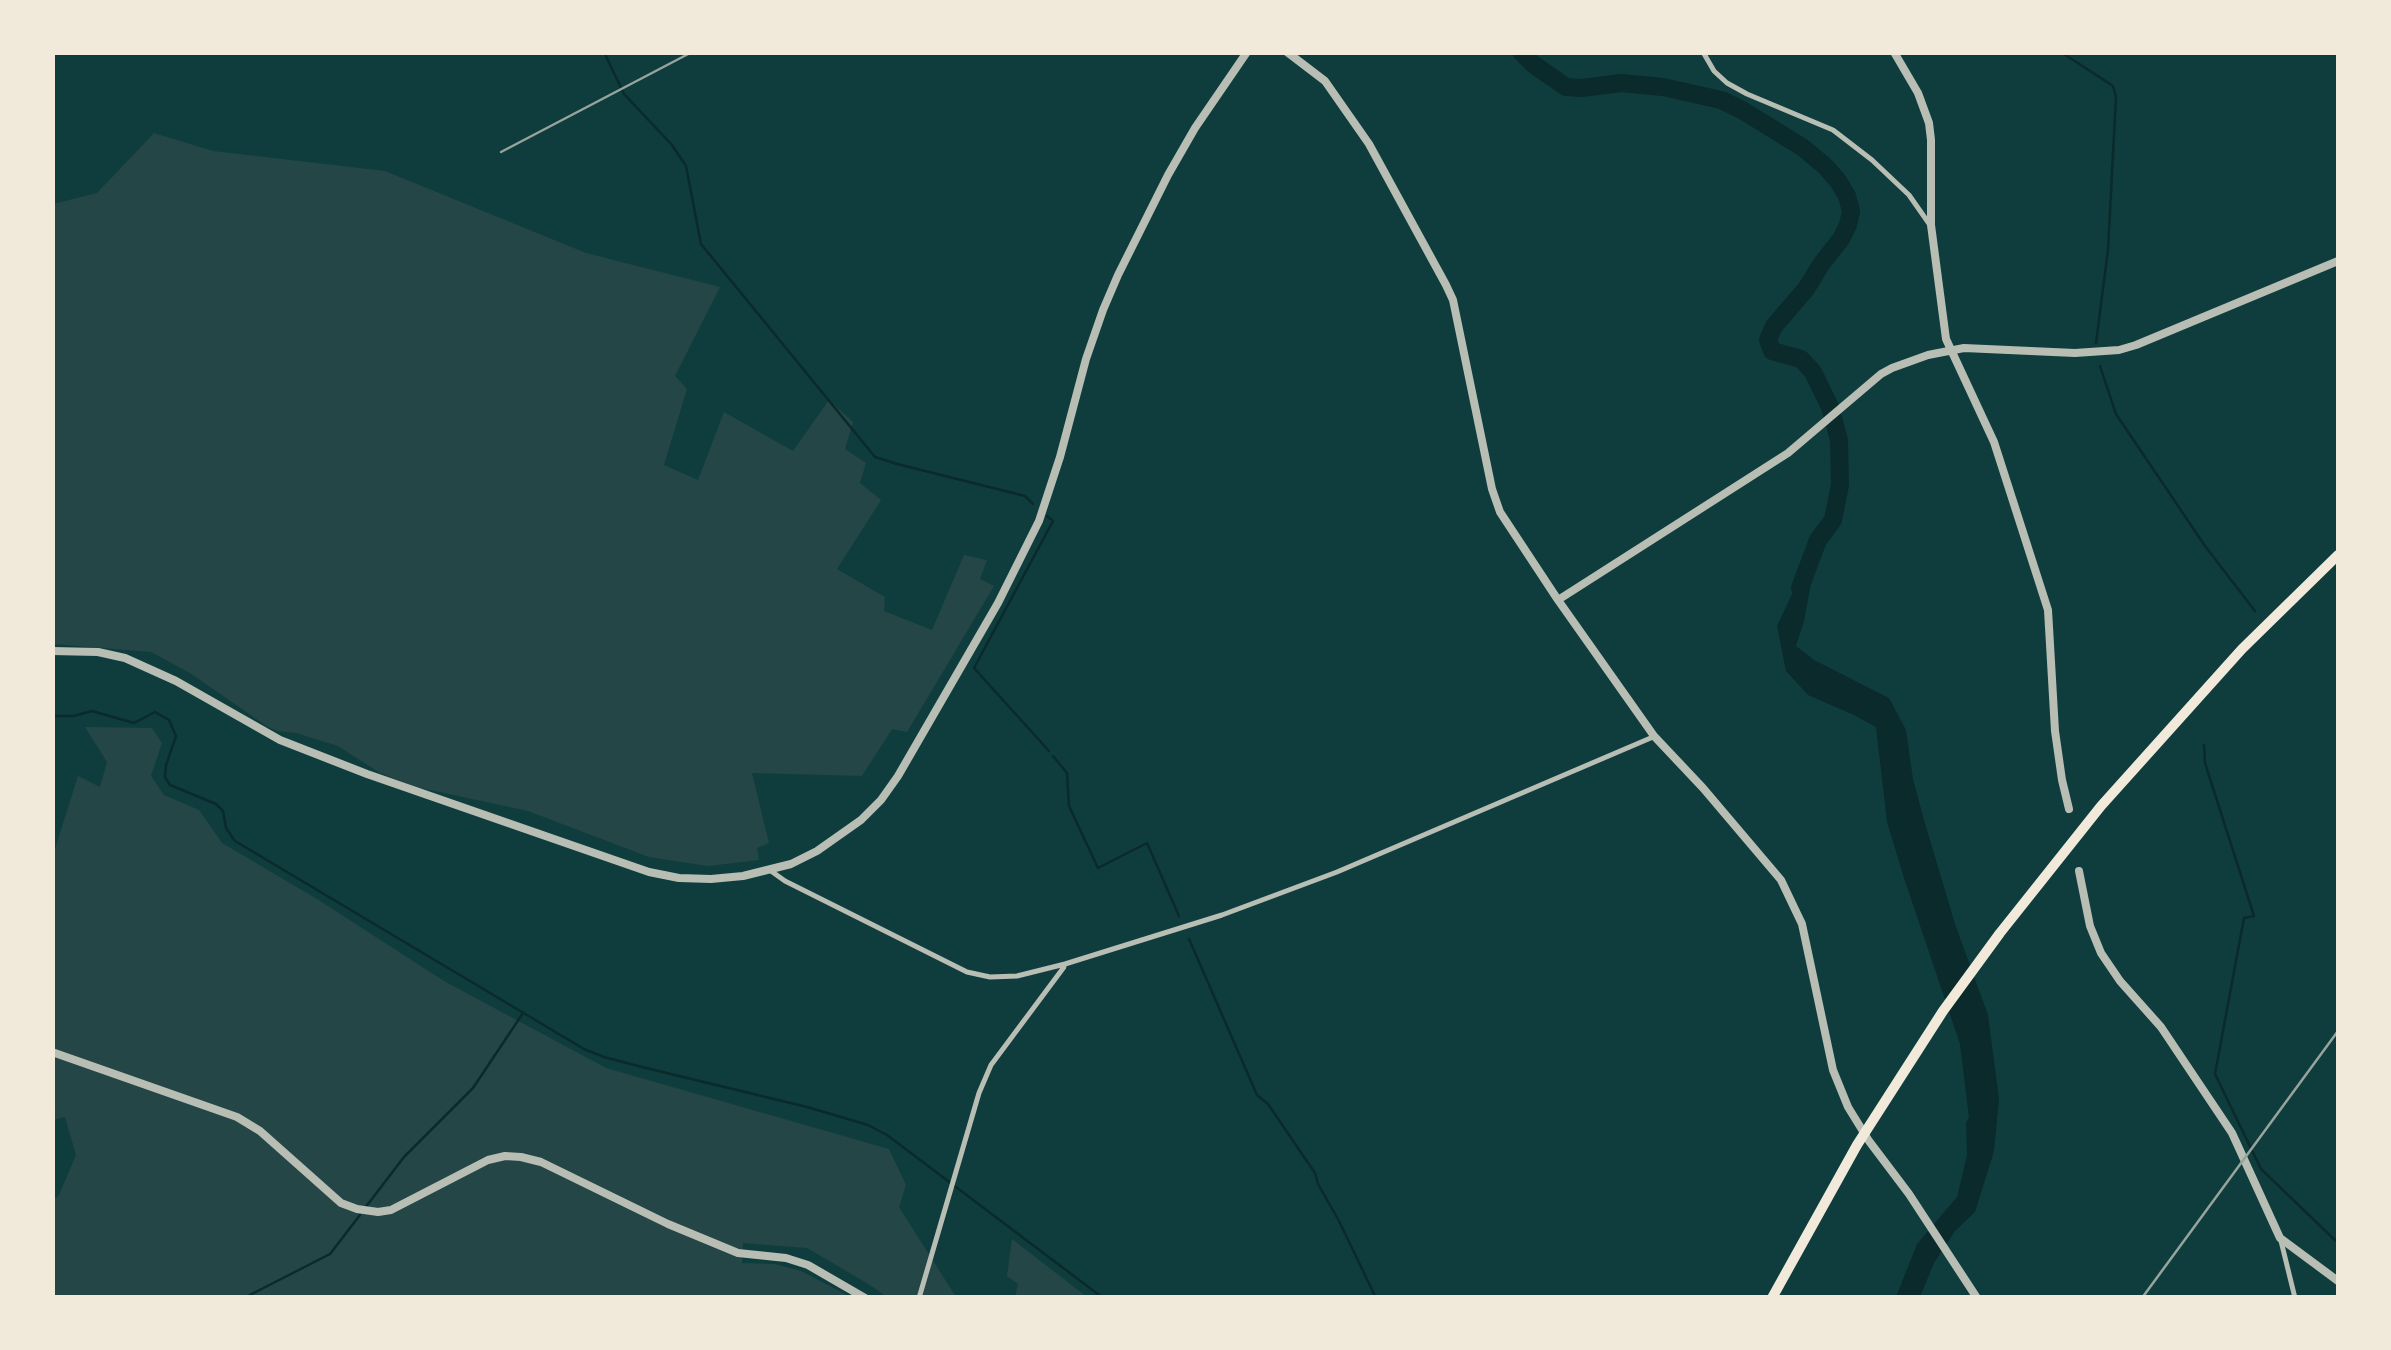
<!DOCTYPE html>
<html>
<head>
<meta charset="utf-8">
<style>
  body { margin:0 }
  #map { position:relative; width:2391px; height:1350px; overflow:hidden; background:#0f3d3e; font-family:Arial,sans-serif }
  canvas { display:block }
  .frame { position:absolute; inset:0; border:55px solid #f1e9da; pointer-events:none }
</style>
</head>
<body>
<div id="map">
<canvas width="2391" height="1350"></canvas>
<div class="frame"></div>
</div>
<script>
const ctx = document.querySelector('canvas').getContext('2d');
ctx.lineJoin = 'round';
function fill(path, color) {
  ctx.fillStyle = color;
  ctx.fill(path, 'evenodd');
}
function toPath(rows) {
  const path = new Path2D();
  for (const r of rows) {
    path.moveTo(r[0], r[1]);
    for (let i = 2; i < r.length; i += 2) path.lineTo(r[i], r[i + 1]);
  }
  return path;
}
function trace(path, color, width, dash) {
  ctx.strokeStyle = color;
  ctx.lineWidth = width;
  ctx.lineCap = dash ? 'butt' : 'round';
  ctx.setLineDash(dash || []);
  ctx.stroke(path);
}
fill(toPath([
  [154,133,213,151,385,171,586,253,720,287,675,376,687,389,664,465,698,480,724,412,793,451,829,400,853,422,845,449,866,463,860,483,881,500,837,569,885,597,884,611,932,630,964,555,987,560,980,579,994,586,907,732,892,729,862,776,752,773,769,843,757,848,759,860,708,866,649,857,528,811,416,787,380,773,338,746,296,733,278,731,268,727,190,673,151,652,53,644,53,204,97,193],
  [85,727,152,728,162,743,151,776,164,795,199,810,222,843,317,899,444,981,606,1068,889,1149,906,1185,899,1207,956,1297,887,1297,870,1285,807,1248,743,1243,742,1263,775,1264,801,1271,851,1297,53,1297,53,1200,59,1195,76,1155,65,1117,53,1120,53,855,78,776,100,787,107,762],
  [1012,1239,1087,1297,1015,1297,1018,1284,1007,1276]
]), '#244646');
fill(toPath([
  [1807,562,1813,572,1804,621,1796,646,1814,660,1889,698,1906,730,1913,779,1924,820,1955,924,1988,1015,1999,1099,1994,1151,1975,1212,1955,1231,1934,1263,1920,1297,1896,1297,1917,1244,1957,1197,1967,1155,1966,1122,1969,1118,1960,1044,1904,878,1887,822,1876,727,1854,715,1808,695,1786,671,1777,626]
]), '#0a2a2b');
trace(toPath([
  [604,52,624,94,672,145,686,166,701,244,875,457,897,464,1025,496,1033,504],
  [2061,52,2113,86,2116,97,2108,250,2096,343],
  [2100,366,2116,414,2205,546,2255,611],
  [1047,516,1053,521,974,668,1049,751],
  [52,716,73,716,92,711,134,723,155,712,169,720,176,736,166,765,165,777,170,785,216,804,223,811,226,828,235,841,584,1049,604,1057,642,1067,807,1107,868,1125,887,1135,1103,1298],
  [2204,745,2205,763,2254,916,2244,918,2215,1074,2261,1169,2338,1243],
  [1053,756,1067,773,1069,806,1098,868,1147,843,1179,916],
  [1189,939,1257,1095,1268,1104,1315,1173,1318,1184,1339,1221,1376,1298],
  [365,1208,404,1157,473,1088,523,1013],
  [244,1298,330,1254,360,1215]
]), '#0a2a2b', 2.5);
trace(toPath([
  [1521,52,1533,64,1566,87,1582,88,1621,83,1663,87,1721,100,1742,110,1802,147,1825,166,1838,181,1847,196,1851,211,1848,225,1841,239,1822,263,1806,289,1774,326,1768,340,1772,351,1801,359,1813,372,1830,407,1839,440,1840,485,1833,520,1818,540,1800,588]
]), '#0a2a2b', 18);
trace(toPath([
  [1703,52,1714,71,1727,83,1747,94,1833,130,1872,160,1909,195,1930,225],
  [771,871,785,881,967,972,990,977,1017,976,1065,964,1222,915,1337,872,1653,737],
  [2281,1241,2295,1298],
  [919,1298,979,1093,991,1065,1064,967]
]), '#b8beb3', 5);
trace(toPath([
  [1287,52,1325,81,1369,144,1446,285,1453,300,1492,489,1500,512,1558,600,1654,736,1703,788,1781,880,1802,924,1833,1070,1848,1107,1869,1141,1909,1194,1977,1298],
  [1894,52,1918,93,1929,123,1931,140,1931,225,1946,339,1994,442,2048,610,2055,731,2062,780,2069,809],
  [1558,600,1788,453,1881,374,1892,368,1928,355,1964,348,2075,353,2119,350,2136,345,2338,261],
  [52,651,98,652,125,658,176,681,280,740,367,774,649,872,679,878,711,879,743,876,791,864,817,851,861,820,881,800,898,776,998,603,1039,521,1060,457,1086,359,1103,310,1118,275,1168,175,1195,128,1247,52],
  [2079,871,2090,926,2101,953,2120,981,2161,1027,2232,1133,2280,1238,2338,1281],
  [52,1052,237,1117,260,1131,341,1203,357,1209,378,1212,391,1210,488,1160,505,1156,521,1157,541,1162,668,1224,738,1253,786,1258,808,1265,865,1298]
]), '#b8beb3', 8);
trace(toPath([
  [1772,1298,1857,1145,1943,1011,2000,933,2101,806,2242,649,2338,555]
]), '#f1e9da', 10);
trace(toPath([
  [501,152,692,52],
  [2142,1298,2338,1031]
]), '#97a49c', 2.5);
</script>
</body>
</html>
